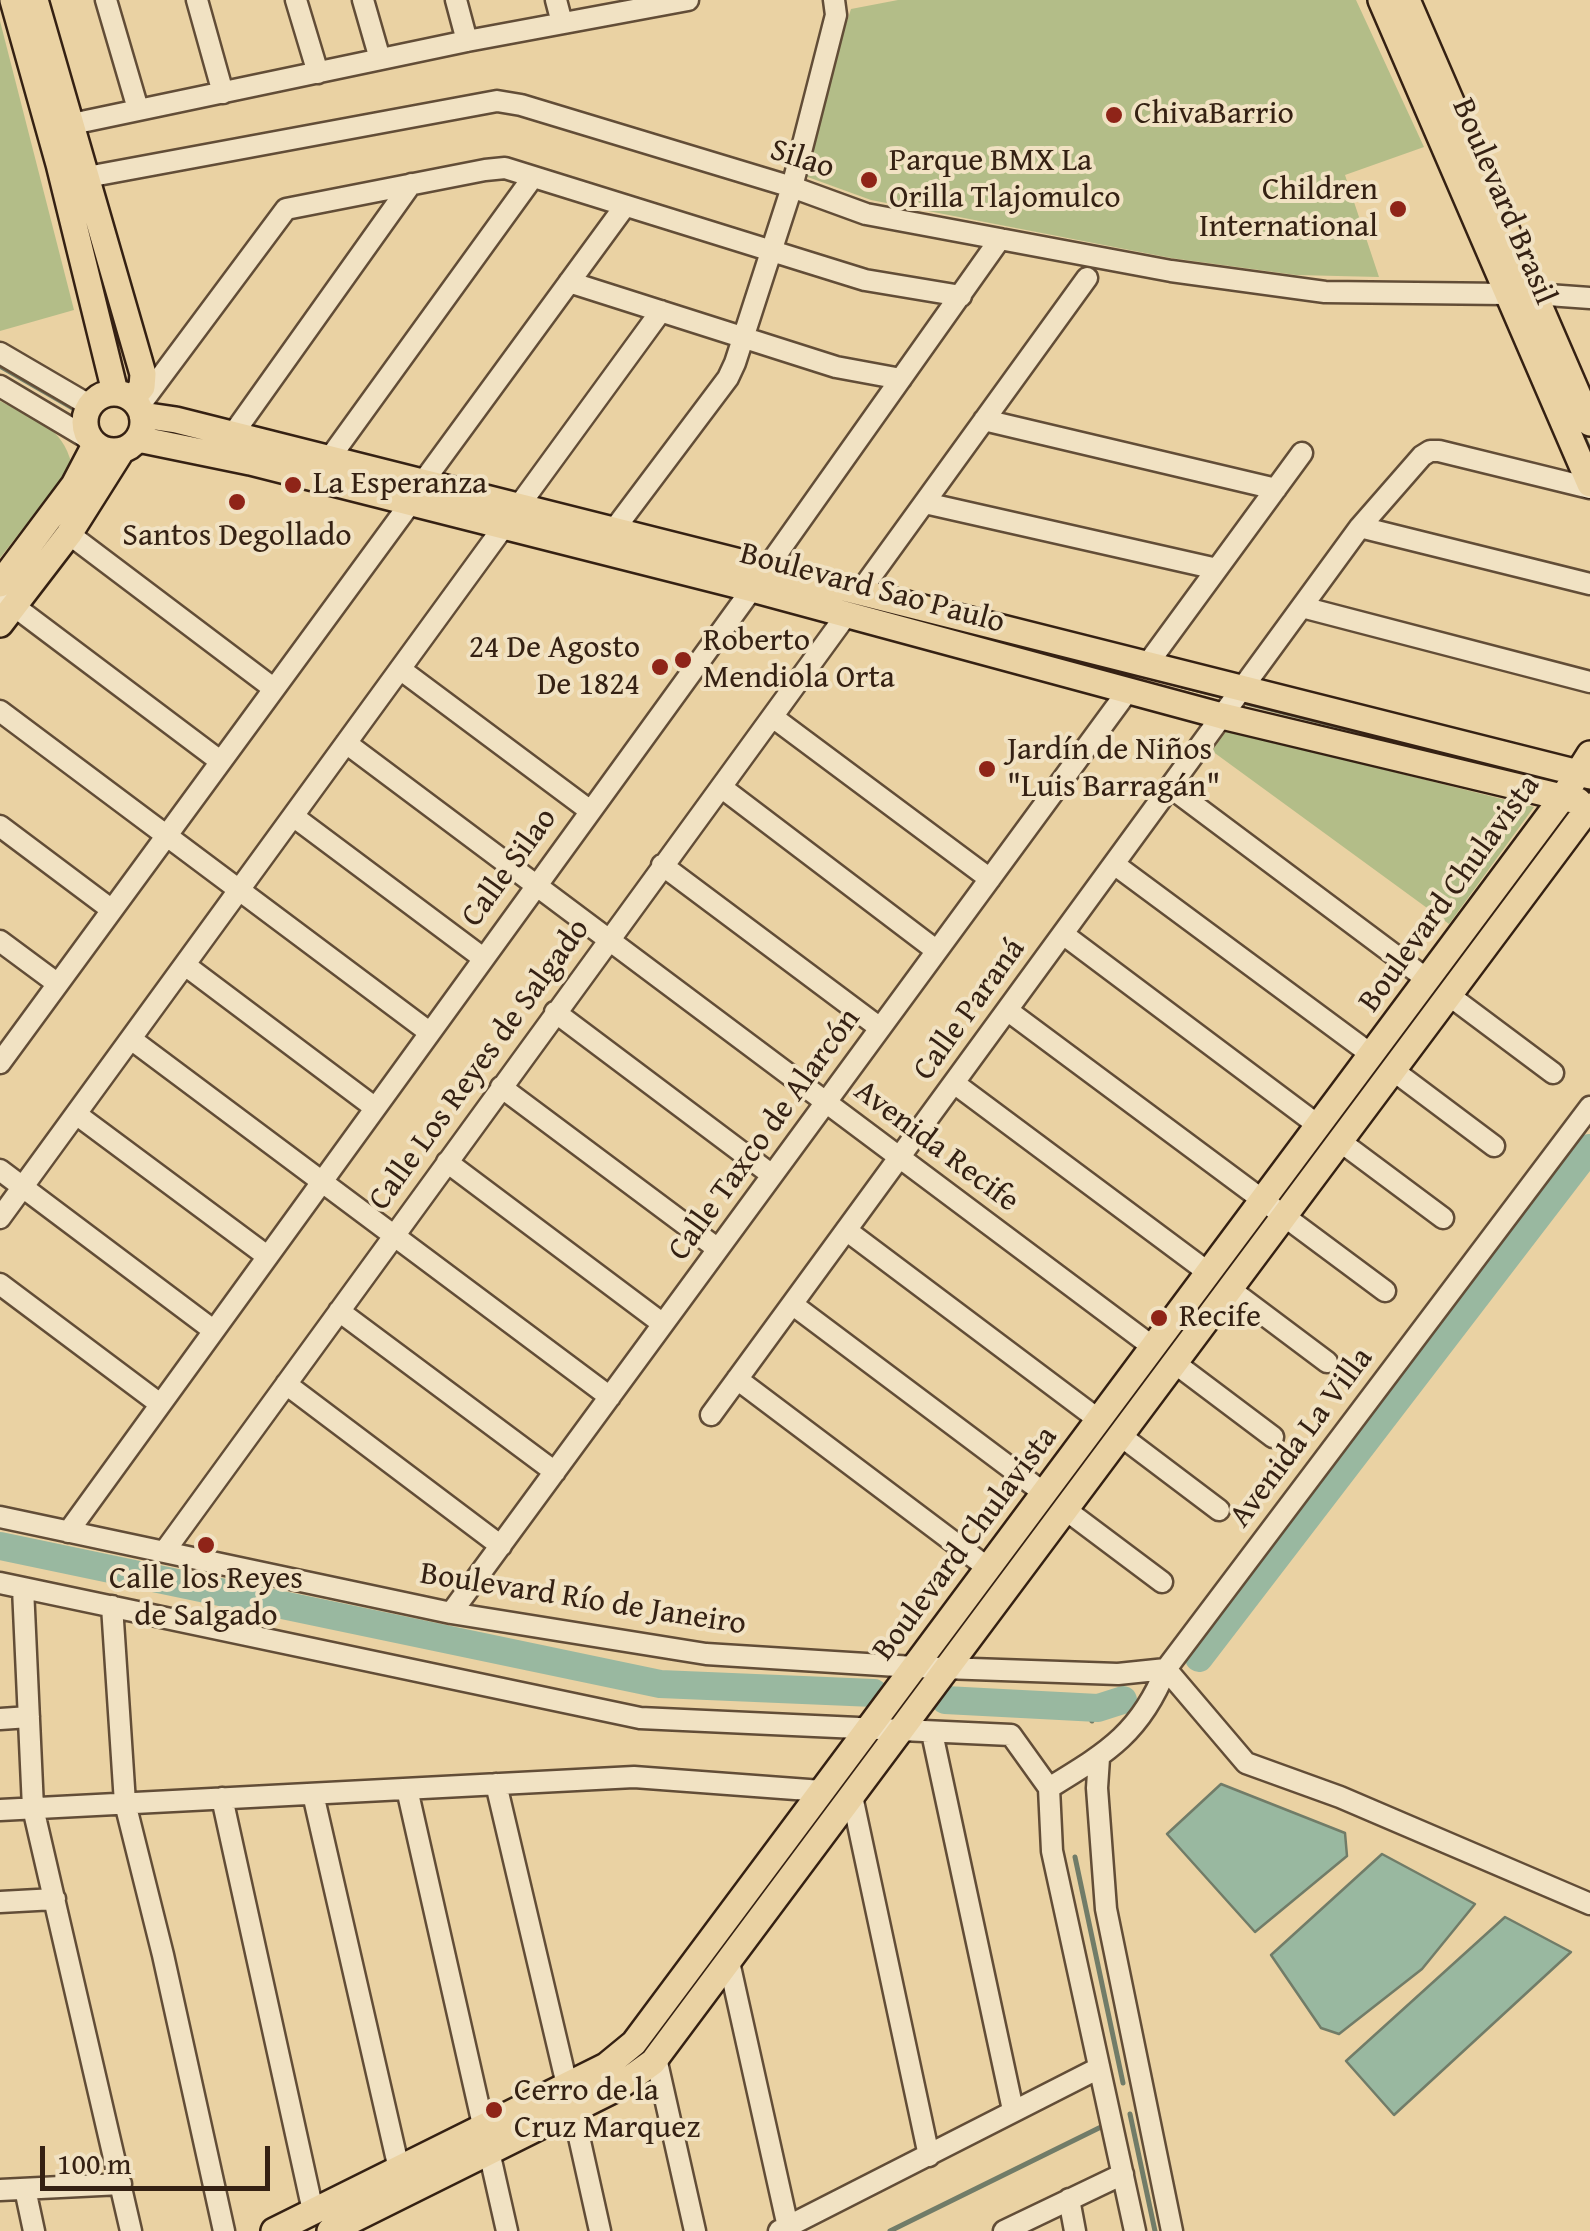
<!DOCTYPE html>
<meta charset="utf-8">
<style>
body{margin:0}
#map{position:relative;width:1590px;height:2231px;overflow:hidden;background:#ead2a3;font-family:"Gentium Book Plus",serif}
canvas{display:block}
.scale{position:absolute;left:40px;top:2146px;width:230px;height:45px;box-sizing:border-box;border:5px solid #352113;border-top:0;padding-left:12px;font-size:30px;line-height:35px;white-space:nowrap;color:#352113;-webkit-text-stroke:8px #f1e2c3;paint-order:stroke}
</style>
<div id="map">
<canvas width="1590" height="2231"></canvas>
<div class="scale">100 m</div>
</div>
<script>
const c = document.querySelector('canvas').getContext('2d');
c.lineJoin = 'round';
function fillPath(path, color) {
  c.fillStyle = color;
  c.fill(path, 'evenodd');
}
function trace(path, color, width, dash) {
  c.strokeStyle = color;
  c.lineWidth = width;
  c.lineCap = dash ? 'butt' : 'round';
  c.setLineDash(dash || []);
  c.stroke(path);
}
function write(font, color, halo, rows, align = 'center') {
  c.font = font + ' "Gentium Book Plus",serif';
  c.lineWidth = 8;
  c.setLineDash([]);
  c.textBaseline = 'middle';
  c.strokeStyle = halo;
  c.fillStyle = color;
  for (const [text, x, y, turn = 0] of rows) {
    c.save();
    c.translate(x, y);
    c.rotate((+turn || 0) * Math.PI / 180);
    c.textAlign = isNaN(turn) ? turn : align;
    if (halo) c.strokeText(text, 0, 0);
    c.fillText(text, 0, 0);
    c.restore();
  }
}
const green = new Path2D(`
 M 898,0 L 1356,0 L 1424,147 L 1345,175 L 1379,277 L 1296,275 L 1171,258 L 871,200 L 805,176 L 827,83 L 851,9 Z
 M 0,21 L 74,310 L 0,331 Z
 M 0,401 C 34,419 62,425 72,465 L 0,558 Z
 M 1227,730 L 1534,807 L 1449,924 L 1212,751 Z`);
const water = new Path2D(`
 M 1221,1784 L 1345,1833 L 1347,1856 L 1255,1932 L 1167,1834 Z
 M 1382,1854 L 1475,1904 L 1422,1969 L 1339,2034 L 1321,2028 L 1271,1955 Z
 M 1505,1917 L 1571,1952 L 1394,2115 L 1346,2061 Z`);
const stream = new Path2D(`
 M 0,366 L 78,411
 M 1580,428 L 1590,451
 M 1182,686 L 1221,696
 M 1247,703 L 1557,781
 M 1092,1721 L 1098,1708
 M 1075,1857 L 1123,2083
 M 1130,2114 L 1155,2231
 M 890,2231 L 1105,2125`);
const river = new Path2D(`
 M 0,1546 L 660,1684 L 874,1693
 M 1199,1658 L 1590,1148
 M 945,1700 L 1098,1708 L 1123,1700`);
const minor = new Path2D(`
 M 106,0 L 138,109
 M 197,0 L 223,93
 M 296,0 L 318,73
 M 363,0 L 380,59
 M 456,0 L 467,41
 M 556,0 L 562,23
 M 72,124 L 467,41 L 688,0
 M 87,177 L 497,101 L 521,105 L 792,187 L 866,214 L 1171,271 L 1325,292 L 1506,294
 M 569,282 L 836,367 L 901,379
 M 1534,294 L 1590,298
 M 0,353 L 89,405
 M 0,386 L 89,439
 M 140,405 L 286,209 L 485,170 L 505,168 L 865,280 L 961,296
 M 984,420 L 1276,489
 M 233,434 L 411,184
 M 329,459 L 533,177
 M 423,482 L 625,206
 M 925,503 L 1217,569
 M 518,507 L 661,311
 M 1360,527 L 1590,584
 M 613,531 L 728,378 L 735,363 L 792,187 L 836,15 L 834,0
 M 69,534 L 273,688
 M 859,593 L 1087,278
 M 2,597 L 220,761
 M 1302,607 L 1590,682
 M 1146,666 L 1302,453
 M 400,669 L 589,810
 M 0,711 L 429,1032
 M 774,718 L 990,879
 M 346,743 L 1153,1347
 M 721,787 L 937,951
 M 1170,787 L 1428,980
 M 293,816 L 483,958
 M 0,826 L 112,910
 M 1114,864 L 1372,1055
 M 662,865 L 880,1028
 M 1063,934 L 1319,1126
 M 0,941 L 58,984
 M 185,965 L 374,1107
 M 1450,996 L 1553,1073
 M 1007,1010 L 1385,1291
 M 555,1012 L 772,1175
 M 131,1039 L 610,1397
 M 0,1063 L 409,505
 M 1394,1071 L 1494,1146
 M 954,1083 L 1209,1273
 M 501,1087 L 718,1249
 M 76,1114 L 267,1256
 M 1341,1142 L 1443,1218
 M 447,1162 L 663,1324
 M 0,1170 L 213,1330
 M 0,1218 L 502,529
 M 846,1230 L 1099,1420
 M 0,1284 L 160,1404
 M 1231,1290 L 1327,1362
 M 792,1304 L 1044,1493
 M 339,1311 L 555,1472
 M 1176,1364 L 1273,1437
 M 737,1379 L 988,1568
 M 286,1384 L 501,1546
 M 711,1415 L 1360,527 L 1422,456 L 1430,451 L 1439,451 L 1590,488
 M 1121,1436 L 1219,1510
 M 1066,1510 L 1162,1582
 M 0,1517 L 451,1613 L 706,1654 L 914,1667 L 1118,1674 L 1166,1669
 M 68,1532 L 752,589 L 1000,239
 M 164,1552 L 847,614
 M 0,1583 L 640,1718 L 1011,1735 L 1049,1788 L 1052,1851 L 1135,2231
 M 23,1588 L 33,1808 L 131,2231
 M 112,1606 L 125,1803 L 163,1955 L 224,2231
 M 451,1613 L 1127,692
 M 1166,1669 L 1246,1763 L 1340,1797 L 1590,1904
 M 0,1719 L 29,1717
 M 932,1733 L 1013,2110
 M 1099,1758 L 1097,1788 L 1106,1909 L 1172,2231
 M 496,1784 L 567,2085
 M 1049,1788 C 1106,1753 1140,1734 1166,1669 L 1590,1107
 M 407,1789 L 507,2231
 M 313,1794 L 399,2169
 M 852,1796 L 929,2156
 M 222,1798 L 313,2211
 M 0,1810 L 634,1777 L 822,1791
 M 0,1902 L 55,1899
 M 729,1962 L 788,2227
 M 656,2058 L 695,2231
 M 573,2110 L 600,2231
 M 25,2189 L 34,2231
 M 0,2190 L 121,2184
 M 1069,2199 L 1075,2231
 M 779,2231 L 1099,2068
 M 1004,2231 L 1123,2174`);
const major = new Path2D(`
 M 13,0 L 59,164 L 115,392
 M 35,0 L 143,374 L 142,387 L 132,399
 M 1381,0 L 1590,484
 M 1407,0 L 1590,423
 M85 422a29 29 0 1 1 58 0a29 29 0 1 1-58 0Z
 M 142,415 L 176,420 L 1590,776
 M 138,439 L 250,462 L 752,589 L 1222,716 L 1578,801
 M 0,584 L 74,485 L 95,445
 M 0,624 L 69,534 L 122,450
 M 274,2231 L 606,2066 L 634,2043 L 1563,797 L 1590,754
 M 330,2231 L 617,2088 L 653,2062 L 1590,806`);
const markers = [
 [1114,115,10,"#8f2418"],
 [869,180,10,"#8f2418"],
 [1398,209,10,"#8f2418"],
 [293,485,10,"#8f2418"],
 [237,502,10,"#8f2418"],
 [683,660,10,"#8f2418"],
 [660,667,10,"#8f2418"],
 [987,769,10,"#8f2418"],
 [1159,1318,10,"#8f2418"],
 [206,1545,10,"#8f2418"],
 [494,2110,10,"#8f2418"]
];
const poiNames = [
 ["ChivaBarrio",1134,115],
 ["Parque BMX La",889,162],
 ["Orilla Tlajomulco",889,199],
 ["Children",1378,191,"right"],
 ["International",1378,228,"right"],
 ["La Esperanza",313,485],
 ["Santos Degollado",237,537,"center"],
 ["Roberto",703,642],
 ["Mendiola Orta",703,679],
 ["24 De Agosto",640,649,"right"],
 ["De 1824",640,686,"right"],
 ["Jardín de Niños",1007,751],
 ["\"Luis Barragán\"",1007,788],
 ["Recife",1179,1318],
 ["Calle los Reyes",206,1580,"center"],
 ["de Salgado",206,1617,"center"],
 ["Cerro de la",514,2092],
 ["Cruz Marquez",514,2129]
];
const streetNames = [
 ["Silao",802,160,18],
 ["Boulevard Brasil",1503,202,67],
 ["Boulevard Sao Paulo",872,589,15],
 ["Calle Silao",510,868,-54],
 ["Boulevard Chulavista",1450,894,-54],
 ["Calle Paraná",970,1010,-54],
 ["Calle Los Reyes de Salgado",480,1065,-54],
 ["Calle Taxco de Alarcón",765,1135,-54],
 ["Avenida Recife",936,1147,37],
 ["Avenida La Villa",1302,1438,-53],
 ["Boulevard Chulavista",966,1544,-53],
 ["Boulevard Río de Janeiro",583,1600,9]
];
fillPath(green, '#b3bd88');
fillPath(water, '#99b8a0');
trace(water, '#717c68', 2.5);
trace(stream, '#717c68', 5);
trace(river, '#99b8a0', 28);
trace(minor, '#624d37', 25);
trace(major, '#352113', 30);
trace(minor, '#f1e2c3', 20);
trace(major, '#ead2a3', 25);
for (const [x, y, r, color] of markers) {
  const dot = new Path2D();
  dot.arc(x, y, r, 0, 2 * Math.PI);
  c.fillStyle = color;
  c.fill(dot);
  trace(dot, '#f1e2c3', 4);
}
write('32px', '#352113', '#f1e2c3', poiNames, 'left');
write('32px', '#352113', '#f1e2c3', streetNames);
</script>
